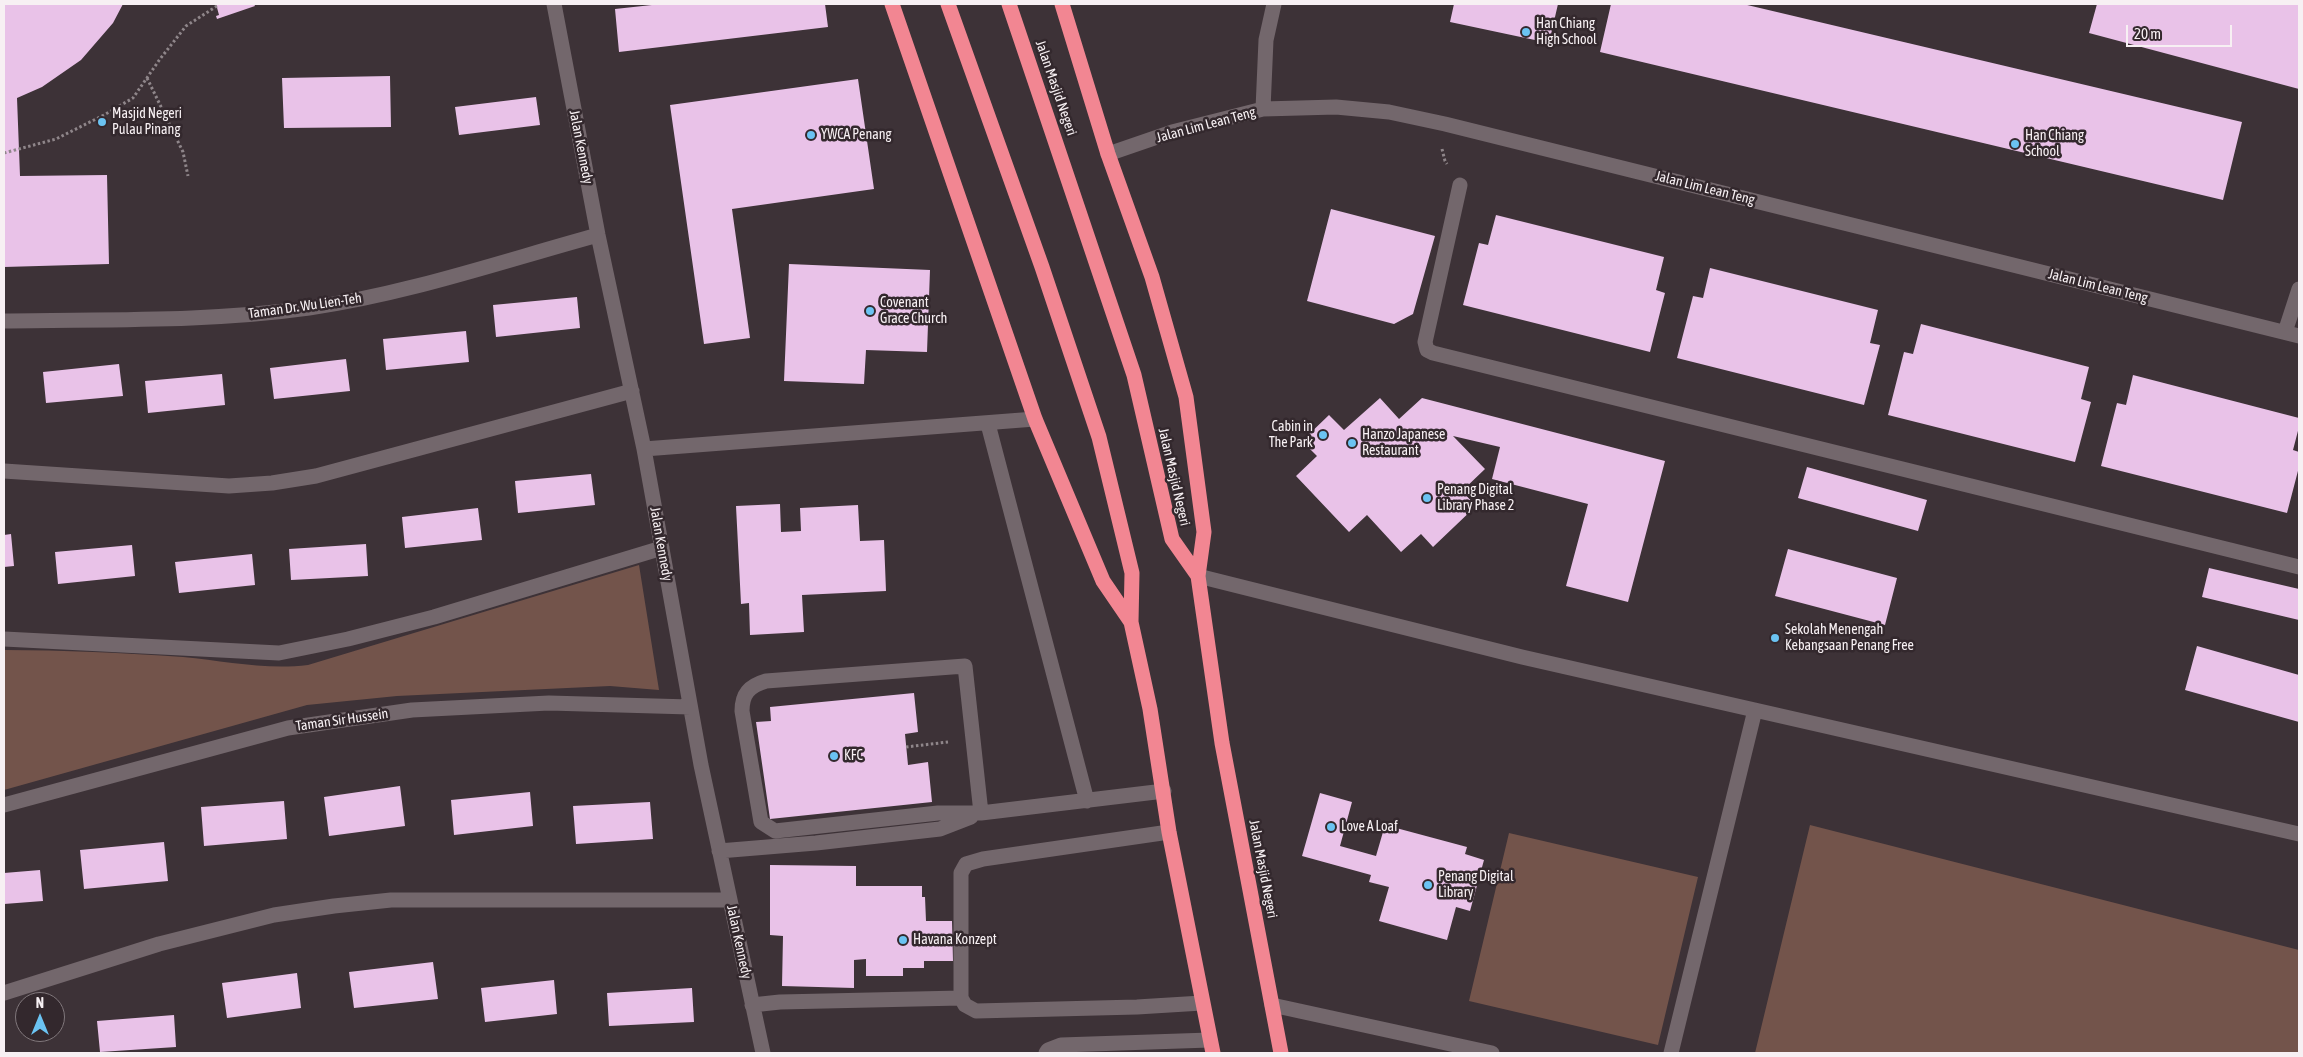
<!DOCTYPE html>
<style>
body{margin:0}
#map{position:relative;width:2303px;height:1057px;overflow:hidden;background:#3d3237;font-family:"Asap Condensed",sans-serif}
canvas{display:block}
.frame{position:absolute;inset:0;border:5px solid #f7f0f3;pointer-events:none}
.north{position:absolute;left:15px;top:992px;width:50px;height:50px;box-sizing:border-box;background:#33282d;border:1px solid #81787c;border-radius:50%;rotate:0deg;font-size:14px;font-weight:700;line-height:20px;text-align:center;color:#f7f0f3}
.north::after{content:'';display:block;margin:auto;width:18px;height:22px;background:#6bc3f2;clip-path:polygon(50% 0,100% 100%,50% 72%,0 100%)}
.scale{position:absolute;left:2126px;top:25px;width:106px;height:22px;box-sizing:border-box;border:2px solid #f7f0f3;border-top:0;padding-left:6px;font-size:15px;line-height:18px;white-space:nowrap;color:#f7f0f3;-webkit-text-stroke:4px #33282d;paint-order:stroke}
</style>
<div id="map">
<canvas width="2303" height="1057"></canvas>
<div class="frame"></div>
<div class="north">N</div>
<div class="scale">20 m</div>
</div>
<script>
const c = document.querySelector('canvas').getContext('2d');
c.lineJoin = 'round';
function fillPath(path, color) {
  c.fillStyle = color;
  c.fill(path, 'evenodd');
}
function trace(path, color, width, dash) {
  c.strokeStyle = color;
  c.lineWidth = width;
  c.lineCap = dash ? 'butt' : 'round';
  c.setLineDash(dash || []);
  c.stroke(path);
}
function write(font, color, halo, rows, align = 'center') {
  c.font = font + ' "Asap Condensed",sans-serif';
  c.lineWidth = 5;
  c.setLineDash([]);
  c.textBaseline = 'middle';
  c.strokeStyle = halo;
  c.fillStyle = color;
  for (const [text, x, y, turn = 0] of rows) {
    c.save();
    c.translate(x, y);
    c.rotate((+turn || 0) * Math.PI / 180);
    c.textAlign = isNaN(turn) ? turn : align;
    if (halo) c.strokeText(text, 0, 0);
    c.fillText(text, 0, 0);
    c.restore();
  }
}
const green = new Path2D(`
 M 639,565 L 659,690 L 610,686 L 397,696 L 307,705 L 4,790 L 4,650 C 63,650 124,653 183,657 C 225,661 265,670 308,665 Z
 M 1810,825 L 2299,950 L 2299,1053 L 1755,1053 Z
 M 1509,833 L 1698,877 L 1658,1045 L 1469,1001 Z`);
const building = new Path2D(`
 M 4,4 L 123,4 L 113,23 L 81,60 L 42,87 L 17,98 L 20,176 L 107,175 L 109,264 L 4,267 Z
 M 216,4 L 254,4 L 255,6 L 217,19 L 216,16 L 219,15 Z
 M 661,4 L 825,4 L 828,27 L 619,52 L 615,9 Z
 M 1454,4 L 1558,4 L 1549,43 L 1450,22 Z
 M 1611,4 L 1743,4 L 2242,122 L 2223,200 L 1600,52 Z
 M 2097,4 L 2299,4 L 2299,89 L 2089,33 Z
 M 390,76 L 391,127 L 284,128 L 282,78 Z
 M 858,79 L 874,189 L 732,209 L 750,338 L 704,344 L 670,105 Z
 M 536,97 L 540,125 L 459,135 L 455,107 Z
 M 1331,209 L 1435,236 L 1413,314 L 1394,324 L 1307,301 Z
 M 1496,215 L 1664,257 L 1656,290 L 1665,293 L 1650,352 L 1463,305 L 1479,243 L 1488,245 Z
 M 789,264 L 930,270 L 927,352 L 866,350 L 864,384 L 784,381 Z
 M 1710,268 L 1878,310 L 1870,343 L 1880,345 L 1864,405 L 1677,358 L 1693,296 L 1703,298 Z
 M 577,297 L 580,328 L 496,337 L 493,305 Z
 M 1921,324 L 2089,367 L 2081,399 L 2091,402 L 2075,462 L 1888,415 L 1904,352 L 1913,354 Z
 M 466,331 L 469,362 L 386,370 L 383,339 Z
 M 346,359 L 350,391 L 274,399 L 270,368 Z
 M 119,364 L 123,396 L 46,403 L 43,372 Z
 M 222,374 L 225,405 L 148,413 L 145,381 Z
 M 2133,375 L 2299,418 L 2299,427 L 2293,450 L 2299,452 L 2299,467 L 2287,513 L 2101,466 L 2117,403 L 2126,405 Z
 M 1380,398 L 1399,419 L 1422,398 L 1665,461 L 1628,602 L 1566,586 L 1588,504 L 1492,479 L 1500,447 L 1453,436 L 1485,469 L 1462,491 L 1476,506 L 1433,547 L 1421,534 L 1401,552 L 1367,515 L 1349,532 L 1296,476 L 1317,456 L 1302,441 L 1329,415 L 1344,430 Z
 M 1807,467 L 1927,500 L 1918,531 L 1798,498 Z
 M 591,474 L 595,505 L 518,513 L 515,481 Z
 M 780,504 L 781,532 L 801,531 L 800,508 L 858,505 L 860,541 L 884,540 L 886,591 L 802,595 L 804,632 L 750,635 L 749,603 L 741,604 L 736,506 Z
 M 478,508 L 482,540 L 405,548 L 402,517 Z
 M 11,534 L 14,566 L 4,567 L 4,535 Z
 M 366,544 L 368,576 L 291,580 L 289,549 Z
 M 132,545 L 135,576 L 58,584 L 55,552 Z
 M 1788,549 L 1897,578 L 1885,625 L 1775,596 Z
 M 252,554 L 255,585 L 179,593 L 175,562 Z
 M 2209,568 L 2299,589 L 2299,620 L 2202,597 Z
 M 2197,646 L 2299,675 L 2299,722 L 2185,690 Z
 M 914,693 L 918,732 L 905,734 L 908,765 L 928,762 L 932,802 L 770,819 L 756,722 L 771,721 L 770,707 Z
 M 400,786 L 405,826 L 329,836 L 324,797 Z
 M 530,792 L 533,826 L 454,835 L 451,800 Z
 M 1320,793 L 1352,802 L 1340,846 L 1376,856 L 1385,825 L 1467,847 L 1465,854 L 1484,860 L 1470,911 L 1456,907 L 1447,940 L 1379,921 L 1389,887 L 1369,882 L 1371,875 L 1302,856 Z
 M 284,801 L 287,839 L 204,846 L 201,807 Z
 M 650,802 L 653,839 L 576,844 L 573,806 Z
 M 164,842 L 168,881 L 84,889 L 80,850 Z
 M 770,865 L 856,866 L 856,886 L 922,886 L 922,897 L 925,897 L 926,921 L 952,921 L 953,961 L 924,961 L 924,968 L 903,968 L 903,976 L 866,976 L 866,959 L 854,960 L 854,988 L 782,986 L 783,936 L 770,935 Z
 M 40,870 L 43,901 L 4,904 L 4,873 Z
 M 433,962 L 438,999 L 354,1008 L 349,972 Z
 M 297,973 L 301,1008 L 227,1018 L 222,983 Z
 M 554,980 L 557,1014 L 485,1022 L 481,988 Z
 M 692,988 L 694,1022 L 609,1026 L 607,993 Z
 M 174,1015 L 176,1047 L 100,1052 L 97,1021 Z`);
const path = new Path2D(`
 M 147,78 L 183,152 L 188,176
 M 1442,149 L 1445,161 L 1447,164
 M 4,153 L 56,139 L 104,115 L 133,98 L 160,59 L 186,26 L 217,6
 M 906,747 L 948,742`);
const minor = new Path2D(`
 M 554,4 L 598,235 L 644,449 L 701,765 L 763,1053
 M 1263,109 L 1266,40 L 1274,4
 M 1108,154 L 1172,132 L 1263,109 L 1336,107 L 1389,112 L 1445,124 L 2299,336
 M 1460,185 L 1425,342 L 1427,350 L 1433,353 L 2299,567
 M 4,321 C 106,319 208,322 309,308 C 407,294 503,261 598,235
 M 2285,332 L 2299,289
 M 988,424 L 1087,801
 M 644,449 L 1035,419
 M 4,471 L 229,486 L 272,483 L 316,476 L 632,391
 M 1198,576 L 1522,657 L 2299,834
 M 4,639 L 279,653 L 348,639 L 434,617 L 662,548
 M 4,805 L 288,728 L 412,710 L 549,703 L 690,707
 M 981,813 L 965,666 L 766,681 C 749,686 742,694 742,711 L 761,822 L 775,831 L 938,813 L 981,813 L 1164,791
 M 1169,832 L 983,859 L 966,864 L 961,873 L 961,998 L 965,1005 L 976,1011 L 1137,1007 L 1202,1003
 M 719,851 L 816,843 L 940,829 L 971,817
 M 4,993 L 159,944 L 274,915 L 334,906 L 391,900 L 730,900
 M 752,1005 L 780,1002 L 961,998
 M 1272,1005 L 1492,1053
 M 1046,1053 L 1048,1050 L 1061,1045 L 1210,1040
 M 1671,1053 L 1755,710`);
const highway = new Path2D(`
 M 892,4 L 1035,419 L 1103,581 L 1131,622
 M 948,4 L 1042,267 L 1099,437 L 1132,573 L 1131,622 L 1150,709 L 1169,832 L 1213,1053
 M 1009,4 L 1134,375 L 1172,539 L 1198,576 L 1222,743 L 1281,1053
 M 1062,4 L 1108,154 L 1152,277 L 1186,397 L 1204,532 L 1198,576`);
const markers = [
 [1526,32,5,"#6bc3f2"],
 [102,122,5,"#6bc3f2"],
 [811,135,5,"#6bc3f2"],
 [2015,144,5,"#6bc3f2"],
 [870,311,5,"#6bc3f2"],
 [1323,435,5,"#6bc3f2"],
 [1352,443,5,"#6bc3f2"],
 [1427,498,5,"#6bc3f2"],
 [1775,638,5,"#6bc3f2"],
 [834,756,5,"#6bc3f2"],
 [1331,827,5,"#6bc3f2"],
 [1428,885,5,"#6bc3f2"],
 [903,940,5,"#6bc3f2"]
];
const poiNames = [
 ["Han Chiang",1536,24],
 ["High School",1536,40],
 ["Masjid Negeri",112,114],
 ["Pulau Pinang",112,130],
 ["YWCA Penang",821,135],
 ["Han Chiang",2025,136],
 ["School",2025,152],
 ["Covenant",880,303],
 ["Grace Church",880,319],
 ["Cabin in",1313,427,"right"],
 ["The Park",1313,443,"right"],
 ["Hanzo Japanese",1362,435],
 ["Restaurant",1362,451],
 ["Penang Digital",1437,490],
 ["Library Phase 2",1437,506],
 ["Sekolah Menengah",1785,630],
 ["Kebangsaan Penang Free",1785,646],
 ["KFC",844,756],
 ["Love A Loaf",1341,827],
 ["Penang Digital",1438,877],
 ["Library",1438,893],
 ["Havana Konzept",913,940]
];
const streetNames = [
 ["Jalan Masjid Negeri",1056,88,71],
 ["Jalan Lim Lean Teng",1206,125,-15],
 ["Jalan Kennedy",581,147,79],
 ["Jalan Lim Lean Teng",1705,188,14],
 ["Jalan Lim Lean Teng",2098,286,14],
 ["Taman Dr. Wu Lien-Teh",305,306,-8],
 ["Jalan Masjid Negeri",1174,477,77],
 ["Jalan Kennedy",661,544,80],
 ["Taman Sir Hussein",342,720,-8],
 ["Jalan Masjid Negeri",1263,869,79],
 ["Jalan Kennedy",739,942,78]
];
fillPath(green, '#73544b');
fillPath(building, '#e9c2e8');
trace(path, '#8f868a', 3, [2.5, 2.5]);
trace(minor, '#73676c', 15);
trace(highway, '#f28692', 15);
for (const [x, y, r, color] of markers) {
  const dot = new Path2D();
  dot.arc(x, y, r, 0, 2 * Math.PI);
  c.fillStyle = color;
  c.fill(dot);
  trace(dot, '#33282d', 2);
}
write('14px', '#f7f0f3', '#33282d', poiNames, 'left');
write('14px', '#f7f0f3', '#33282d', streetNames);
</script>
